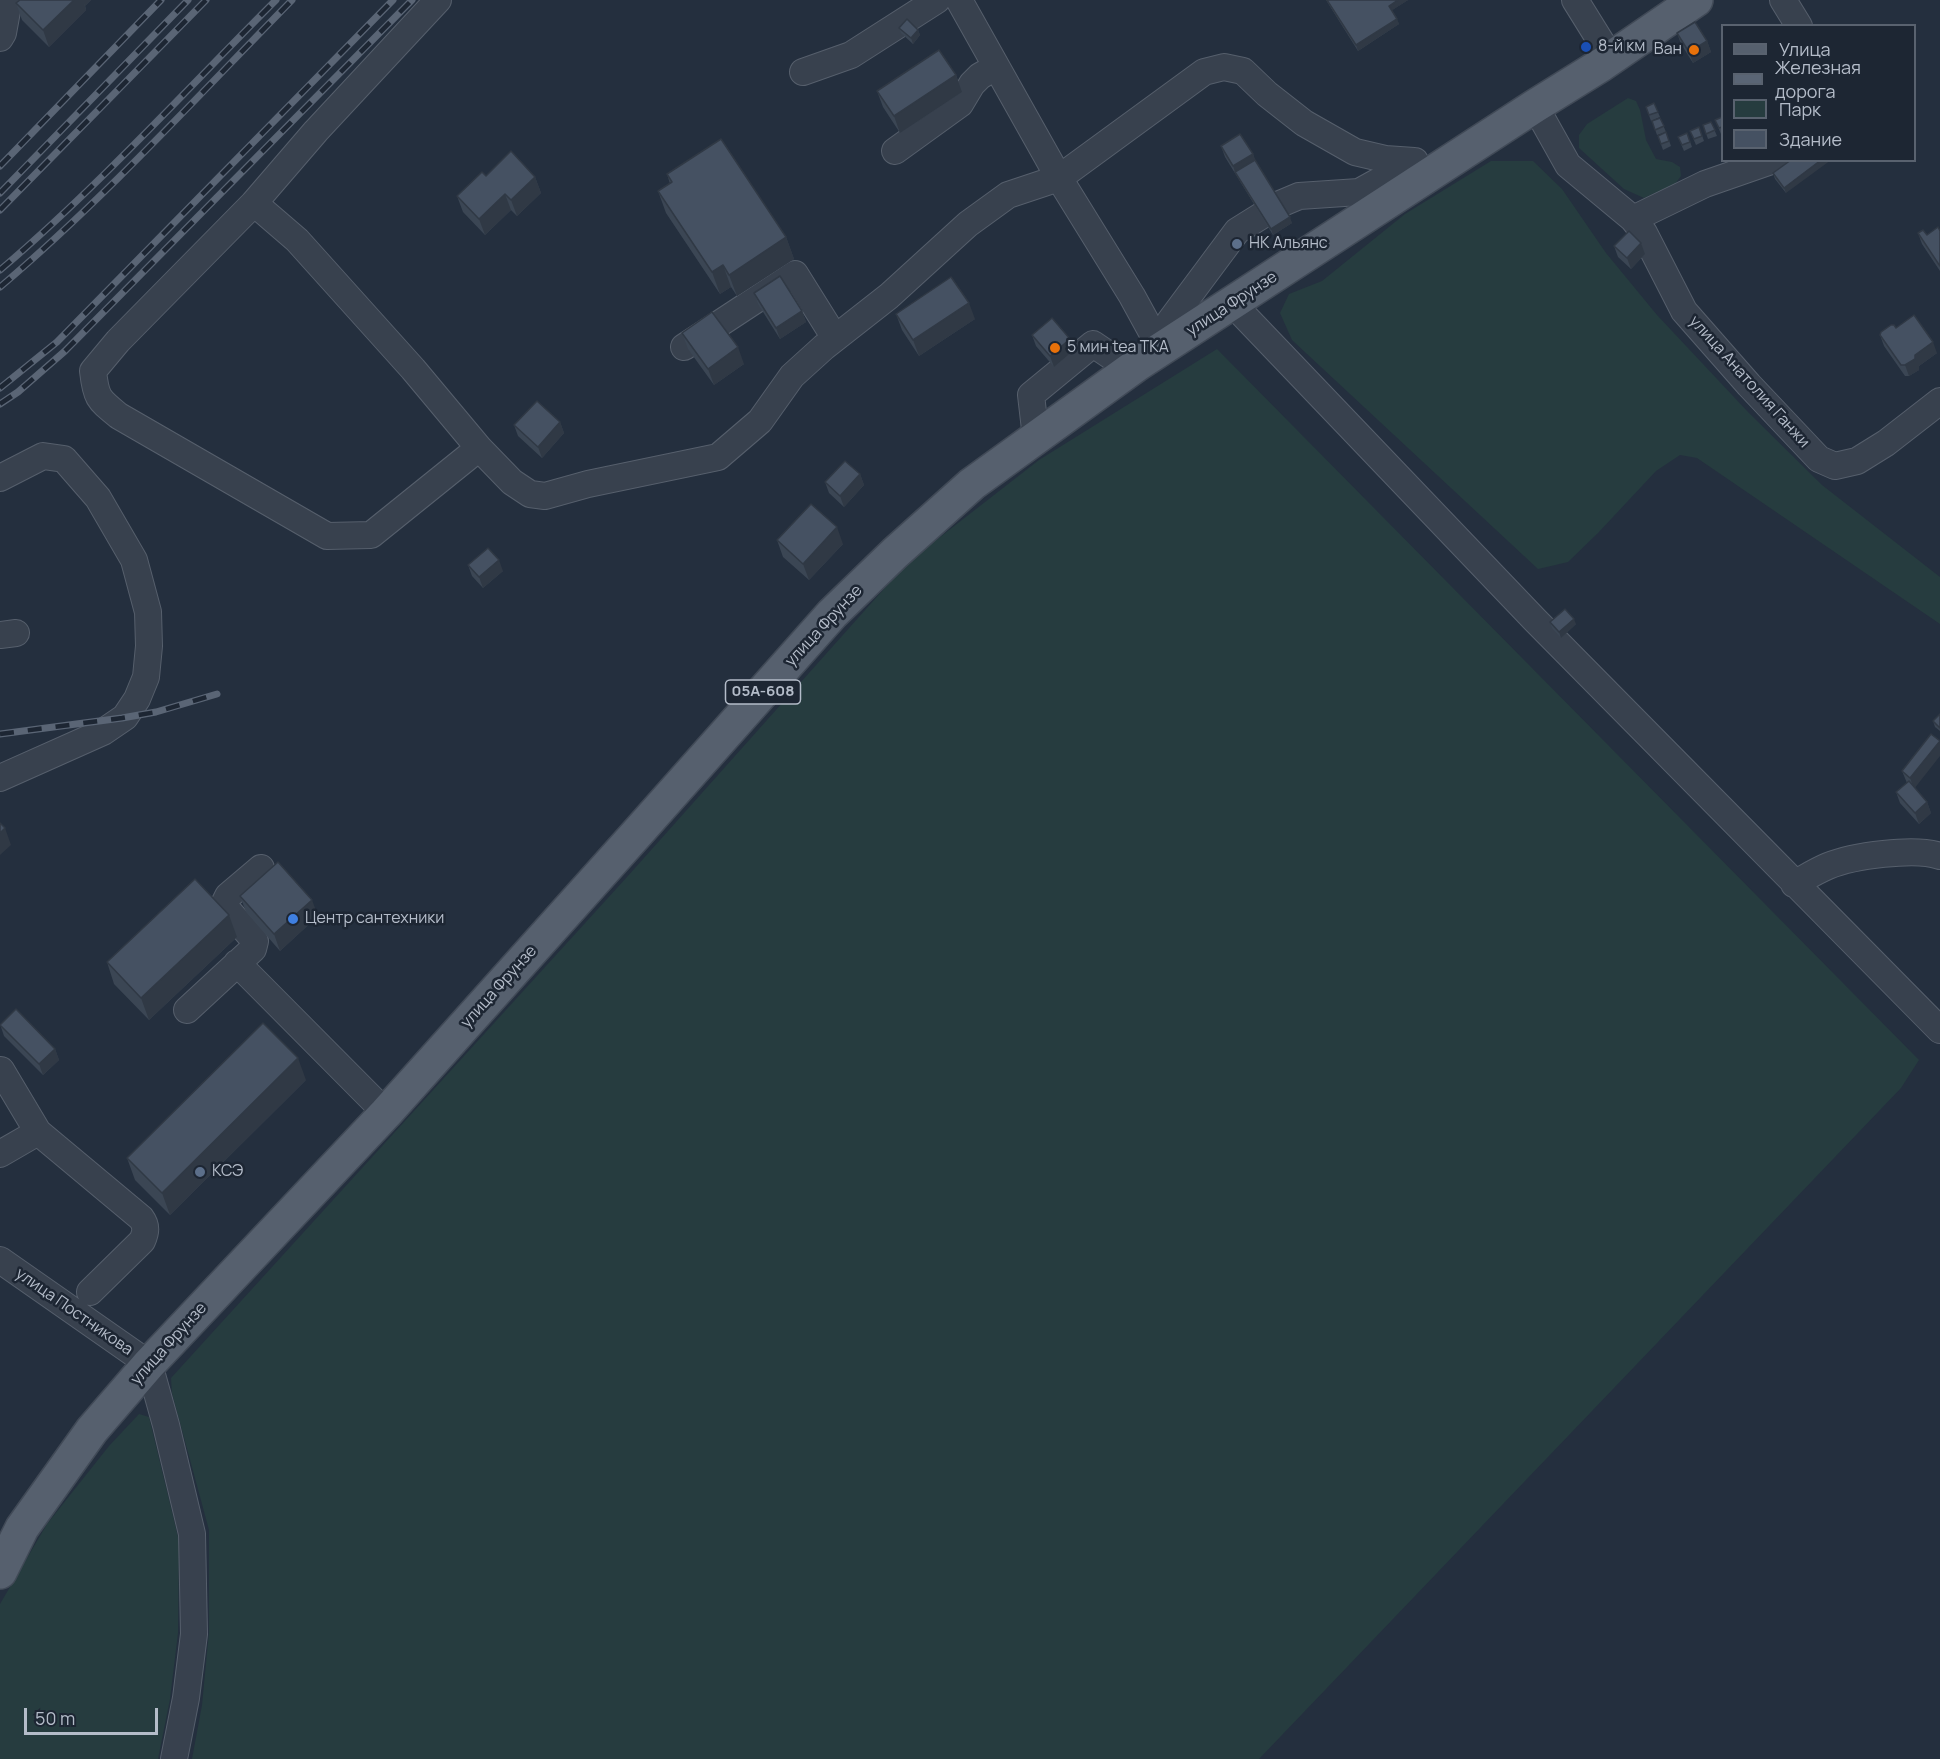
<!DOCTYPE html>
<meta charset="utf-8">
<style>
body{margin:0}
#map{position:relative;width:1940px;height:1759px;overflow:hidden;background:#242f3e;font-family:Manrope,sans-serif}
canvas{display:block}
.legend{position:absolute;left:1721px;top:24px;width:195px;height:138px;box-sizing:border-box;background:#1d2633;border:2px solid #59626f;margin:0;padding:8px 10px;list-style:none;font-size:18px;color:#b4bcc9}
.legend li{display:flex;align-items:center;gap:12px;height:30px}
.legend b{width:30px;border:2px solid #59626f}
.scale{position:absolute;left:24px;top:1708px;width:134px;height:27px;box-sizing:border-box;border:3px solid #b4bcc9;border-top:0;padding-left:8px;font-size:18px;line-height:21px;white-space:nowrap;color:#b4bcc9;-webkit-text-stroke:4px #1d2633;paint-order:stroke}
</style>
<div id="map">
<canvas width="1940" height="1759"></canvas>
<ul class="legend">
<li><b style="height:8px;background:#56606e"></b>Улица</li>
<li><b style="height:8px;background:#5a6575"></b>Железная дорога</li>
<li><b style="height:16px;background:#263c3f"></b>Парк</li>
<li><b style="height:16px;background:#455162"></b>Здание</li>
</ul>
<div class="scale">50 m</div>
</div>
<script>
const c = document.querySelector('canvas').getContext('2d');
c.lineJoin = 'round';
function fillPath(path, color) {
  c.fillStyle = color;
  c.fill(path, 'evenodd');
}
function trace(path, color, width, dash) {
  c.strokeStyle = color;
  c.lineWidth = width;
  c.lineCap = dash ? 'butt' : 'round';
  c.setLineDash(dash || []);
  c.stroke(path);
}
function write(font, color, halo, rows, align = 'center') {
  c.font = font + ' Manrope,sans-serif';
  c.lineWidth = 5;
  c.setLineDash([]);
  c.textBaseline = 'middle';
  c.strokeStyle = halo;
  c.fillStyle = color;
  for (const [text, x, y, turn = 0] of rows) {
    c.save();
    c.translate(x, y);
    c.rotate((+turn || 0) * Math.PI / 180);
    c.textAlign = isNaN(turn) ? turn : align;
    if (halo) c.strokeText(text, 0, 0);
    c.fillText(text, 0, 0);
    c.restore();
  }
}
const green = new Path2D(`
 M 1628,98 L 1636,101 L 1640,110 L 1646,140 L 1656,159 L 1672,162 L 1680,167 L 1681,176 L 1675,184 L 1644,198 L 1624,189 L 1579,148 L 1579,135 L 1587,124 Z
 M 1491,161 L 1533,161 L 1562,189 L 1606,253 L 1657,315 L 1748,412 L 1822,485 L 1940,577 L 1940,624 L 1697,458 L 1680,455 L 1656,471 L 1598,533 L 1568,562 L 1538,569 L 1292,340 L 1280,313 L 1289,294 L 1322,281 L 1405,214 Z
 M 1217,349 L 1919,1060 L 1901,1088 L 1259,1759 L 192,1759 L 202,1705 L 209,1632 L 209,1530 L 172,1393 L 171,1378 L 627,877 L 908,562 L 1039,460 Z
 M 139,1414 L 149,1417 L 179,1541 L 178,1633 L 170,1699 L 158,1759 L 0,1759 L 0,1604 L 47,1524 L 109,1446 Z`);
const minor = new Path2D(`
 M 438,0 L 316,131 L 254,203 L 297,240 L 413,369 L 479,448 L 512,482 L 530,494 L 545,496 L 588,484 L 718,457 L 760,421 L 792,376 L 824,347 L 889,296 L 968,224 L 1008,195 L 1059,178 L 1204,72 L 1224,67 L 1243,71 L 1267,94 L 1304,123 L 1355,152 L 1385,159 L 1414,161
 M 959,0 L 1059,178 L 1132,296 L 1161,349
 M 1575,0 L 1611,58
 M 1783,0 L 1799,26
 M 0,38 L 3,33 L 9,0
 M 803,72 L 851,55 L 937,0
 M 1535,106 L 1568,165 L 1633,219 L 1644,233 L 1684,311 L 1749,385 L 1819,459 L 1835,466 L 1857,461 L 1886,443 L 1940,401
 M 895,151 L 960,104 L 972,84 L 980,76 L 996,67
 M 254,203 L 118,341 L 93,371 C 96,398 98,399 119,416 L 327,536 L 371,535 L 479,448
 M 1280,204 L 1299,196 L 1359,192 L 1415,161
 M 1633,219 L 1705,184 L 1774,160
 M 1232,303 L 1535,620 L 1940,1030
 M 684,347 L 795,274 L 835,338
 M 1161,349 L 1170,321 L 1237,231 L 1261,216
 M 1036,438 L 1031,395 L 1093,344 L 1130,369
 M 0,478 L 43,456 L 64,459 L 98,498 L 134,560 L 148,612 L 149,646 L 146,677 L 137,699 L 125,717 L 103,732 L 0,778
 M 0,635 L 16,633
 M 1794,884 C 1805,878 1816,871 1828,866 C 1852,856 1915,847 1940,856
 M 237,963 L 386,1113
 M 187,1010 L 253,949 L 255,941 L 226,908 L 225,902 L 228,896 L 261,868
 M 1,1070 L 38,1132 L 141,1218 C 147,1226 146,1232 142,1241 L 90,1292
 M 0,1154 L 38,1132
 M 0,1260 L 149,1364 L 166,1425 L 192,1534 L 194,1634 L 186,1698 L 174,1759`);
const major = new Path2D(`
 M 0,1572 L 22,1528 L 92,1430 L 149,1364 L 386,1113 L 640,830 L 832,614 L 895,553 L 972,484 L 1138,364 L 1535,106 L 1601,65 L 1696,0`);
const rail = new Path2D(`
 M 0,166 L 161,0
 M 0,193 L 188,0
 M 0,210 L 206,0
 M 0,270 C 98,187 185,91 276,0
 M 0,287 C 104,199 197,97 292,0
 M 0,388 L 57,342 L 393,0
 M 0,404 L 18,392 L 65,351 L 412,0
 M 0,734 L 122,718 L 156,712 L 217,694`);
const wall = new Path2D(`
 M 20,0 L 91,0 L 85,6 L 85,5 L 86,10 L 49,47 L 22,20 L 16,3 Z
 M 1326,0 L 1408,0 L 1392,10 L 1399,24 L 1358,51 Z
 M 899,28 L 918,30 L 920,35 L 913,44 L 901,33 Z
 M 1677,33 L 1707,41 L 1711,52 L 1693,63 L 1681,44 Z
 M 956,75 L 962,92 L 900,133 L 883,107 L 877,91 Z
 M 1654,103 L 1660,117 L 1651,121 L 1646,107 Z
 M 1722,117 L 1722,133 L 1721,134 L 1715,120 Z
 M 1660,118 L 1666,132 L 1657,135 L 1652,121 Z
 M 1711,122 L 1717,136 L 1708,139 L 1703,125 Z
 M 1699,127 L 1704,141 L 1696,145 L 1690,131 Z
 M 1666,132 L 1671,146 L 1663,150 L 1658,136 Z
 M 1687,133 L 1692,147 L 1684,151 L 1678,137 Z
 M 1221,146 L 1253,154 L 1255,160 L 1292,223 L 1273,235 L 1225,157 Z
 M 1791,160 L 1786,193 L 1775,179 L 1773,173 Z
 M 667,174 L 786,237 L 794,259 L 737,296 L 731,287 L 720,294 L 666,213 L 658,191 L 670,184 Z
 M 486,176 L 535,177 L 541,193 L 517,216 L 511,210 L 485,235 L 463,212 L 457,196 Z
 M 1940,231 L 1940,271 L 1922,244 L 1918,233 L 1927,235 Z
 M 1641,243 L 1645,254 L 1631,269 L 1618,257 L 1614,246 Z
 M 754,293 L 802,311 L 806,322 L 780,339 L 758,304 Z
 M 896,314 L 975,319 L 919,356 L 902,330 Z
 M 682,333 L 744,364 L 714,385 L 688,349 Z
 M 1032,335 L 1070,339 L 1074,350 L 1054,367 L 1036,346 Z
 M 1880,335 L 1937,353 L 1919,366 L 1919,370 L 1909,376 L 1905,376 L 1884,346 Z
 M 560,422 L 564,433 L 542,458 L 518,436 L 514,425 Z
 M 860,474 L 864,485 L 844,507 L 829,493 L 825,482 Z
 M 777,540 L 843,544 L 809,580 L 783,557 Z
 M 468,565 L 503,571 L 483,588 L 472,576 Z
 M 1550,622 L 1576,624 L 1561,638 L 1552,628 Z
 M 1940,714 L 1940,731 L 1935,727 L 1933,721 Z
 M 1931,734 L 1915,788 L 1927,802 L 1931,813 L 1919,824 L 1900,803 L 1896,792 L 1907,783 L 1902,771 Z
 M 240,896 L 318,916 L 280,951 L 246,912 Z
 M 229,915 L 237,937 L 149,1020 L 114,984 L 107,962 Z
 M 0,1024 L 55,1049 L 59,1060 L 43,1075 L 4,1036 Z
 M 306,1080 L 170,1215 L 135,1180 L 127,1158 Z`);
const shadedWall = new Path2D(`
 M 74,0 L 83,0 L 86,10 L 49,47 L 43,30 Z
 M 83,0 L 91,0 L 85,6 Z
 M 1398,0 L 1408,0 L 1391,11 L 1389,6 Z
 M 1397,19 L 1399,24 L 1358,51 L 1356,45 Z
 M 918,30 L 920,35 L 913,44 L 911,38 Z
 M 1707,41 L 1711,52 L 1693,63 L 1689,52 Z
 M 956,75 L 962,92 L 900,133 L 894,116 Z
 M 1253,154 L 1257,165 L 1235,172 L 1233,166 Z
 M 1821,160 L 1831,160 L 1786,193 L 1784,188 Z
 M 535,177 L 541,193 L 517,216 L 511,200 Z
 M 505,194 L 511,210 L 485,235 L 479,219 Z
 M 1290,217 L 1292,223 L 1273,235 L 1271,229 Z
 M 786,237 L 794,259 L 737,296 L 729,275 Z
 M 1641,243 L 1645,254 L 1631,269 L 1627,258 Z
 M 723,265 L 731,287 L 720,294 L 712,272 Z
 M 969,303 L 975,319 L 919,356 L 913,340 Z
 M 802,311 L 806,322 L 780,339 L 776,328 Z
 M 1070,339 L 1074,350 L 1054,367 L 1050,356 Z
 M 1933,342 L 1937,353 L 1919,366 L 1919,370 L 1909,376 L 1905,365 L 1915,355 Z
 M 738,347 L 744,364 L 714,385 L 708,369 Z
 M 560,422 L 564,433 L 542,458 L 538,447 Z
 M 860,474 L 864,485 L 844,507 L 840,496 Z
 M 837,527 L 843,544 L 809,580 L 803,564 Z
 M 499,560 L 503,571 L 483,588 L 479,577 Z
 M 1574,619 L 1576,624 L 1561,638 L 1559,632 Z
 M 1940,741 L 1940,756 L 1914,789 L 1910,778 Z
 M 1927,802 L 1931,813 L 1919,824 L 1915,813 Z
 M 5,828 L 11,845 L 0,855 L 0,833 Z
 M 312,900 L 318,916 L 280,951 L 274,934 Z
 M 229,915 L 237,937 L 149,1020 L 141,998 Z
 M 55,1049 L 59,1060 L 43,1075 L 39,1064 Z
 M 298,1058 L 306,1080 L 170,1215 L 162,1193 Z`);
const building = new Path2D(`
 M 20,0 L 74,0 L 43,30 L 16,3 Z
 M 1327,0 L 1398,0 L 1389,6 L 1397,19 L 1356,45 Z
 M 907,19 L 918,30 L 911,38 L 899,28 Z
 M 1695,22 L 1707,41 L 1689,52 L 1677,33 Z
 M 939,50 L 956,75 L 894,116 L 877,91 Z
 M 1654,103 L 1658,112 L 1649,115 L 1646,107 Z
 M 1722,117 L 1722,127 L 1719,128 L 1715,120 Z
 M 1660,118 L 1664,126 L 1655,130 L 1652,121 Z
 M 1711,122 L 1715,130 L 1706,134 L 1703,125 Z
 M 1699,127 L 1702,136 L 1694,139 L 1690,131 Z
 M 1666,132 L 1669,141 L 1661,144 L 1658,136 Z
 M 1687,133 L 1690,142 L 1682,145 L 1678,137 Z
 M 1240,134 L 1253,154 L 1233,166 L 1221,146 Z
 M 721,139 L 786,237 L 729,275 L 723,265 L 712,272 L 658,191 L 672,182 L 667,174 Z
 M 511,151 L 535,177 L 511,200 L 505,194 L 479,219 L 457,196 L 482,172 L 486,176 Z
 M 1255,160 L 1290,217 L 1271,229 L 1235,172 Z
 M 1791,160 L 1821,160 L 1784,188 L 1773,173 Z
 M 1938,227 L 1940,231 L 1940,266 L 1918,233 L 1923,230 L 1927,235 Z
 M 1629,231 L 1641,243 L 1627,258 L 1614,246 Z
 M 780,276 L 802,311 L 776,328 L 754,293 Z
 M 951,277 L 969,303 L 913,340 L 896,314 Z
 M 712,312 L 738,347 L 708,369 L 682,333 Z
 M 1914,315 L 1933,342 L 1915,355 L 1915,359 L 1905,365 L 1901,365 L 1880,335 L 1881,332 L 1891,325 L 1894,325 L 1896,328 Z
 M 1052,318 L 1070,339 L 1050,356 L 1032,335 Z
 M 537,401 L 560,422 L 538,447 L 514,425 Z
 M 845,461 L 860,474 L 840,496 L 825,482 Z
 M 811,504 L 837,527 L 803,564 L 777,540 Z
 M 488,548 L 499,560 L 479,577 L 468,565 Z
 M 1565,609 L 1574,619 L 1559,632 L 1550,622 Z
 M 1940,714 L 1940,728 L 1933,721 Z
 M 1931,734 L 1940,741 L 1910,778 L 1902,771 Z
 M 1909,781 L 1927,802 L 1915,813 L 1896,792 Z
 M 0,823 L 5,828 L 0,833 Z
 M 278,862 L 312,900 L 274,934 L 240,896 Z
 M 195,879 L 229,915 L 141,998 L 107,962 Z
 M 16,1009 L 55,1049 L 39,1064 L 0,1025 Z
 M 263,1023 L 298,1058 L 162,1193 L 127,1158 Z`);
const markers = [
 [1586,47,6,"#1a4fb4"],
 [1694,50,6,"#e8710a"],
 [1237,244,6,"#5c6f8a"],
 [1055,348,6,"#e8710a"],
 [293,919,6,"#3f7fe0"],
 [200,1172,6,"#5c6f8a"]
];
const shields = [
 [763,692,75]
];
const shieldNames = [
 ["05А-608",763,692]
];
const poiNames = [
 ["8-й км",1598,47],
 ["Ван",1682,50,"right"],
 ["НК Альянс",1249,244],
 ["5 мин tea TKA",1067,348],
 ["Центр сантехники",305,919],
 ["КСЭ",212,1172]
];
const streetNames = [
 ["улица Фрунзе",1232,304,-33],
 ["улица Анатолия Ганжи",1749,382,48],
 ["улица Фрунзе",824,626,-47],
 ["улица Фрунзе",499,987,-48],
 ["улица Постникова",74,1312,35],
 ["улица Фрунзе",169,1344,-48]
];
fillPath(green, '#263c3f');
trace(minor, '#565f6c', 28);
trace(major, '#414a57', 36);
trace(minor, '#38414e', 26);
trace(major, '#56606e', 33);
trace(rail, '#5a6575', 7);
trace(rail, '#1d2633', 4.5, [14]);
fillPath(wall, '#3b4654');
fillPath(shadedWall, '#303945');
fillPath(building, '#455162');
trace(building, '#303945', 1.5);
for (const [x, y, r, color] of markers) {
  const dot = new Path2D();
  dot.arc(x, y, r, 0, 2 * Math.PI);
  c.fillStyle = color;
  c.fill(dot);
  trace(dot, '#1d2633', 2);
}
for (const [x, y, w] of shields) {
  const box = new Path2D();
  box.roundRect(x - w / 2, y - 12, w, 24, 4.5);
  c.fillStyle = '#1d2633';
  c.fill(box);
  trace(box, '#b4bcc9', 1.5);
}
write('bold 15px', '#b4bcc9', null, shieldNames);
write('16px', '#b4bcc9', '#1d2633', poiNames, 'left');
write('16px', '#b4bcc9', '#1d2633', streetNames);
</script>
